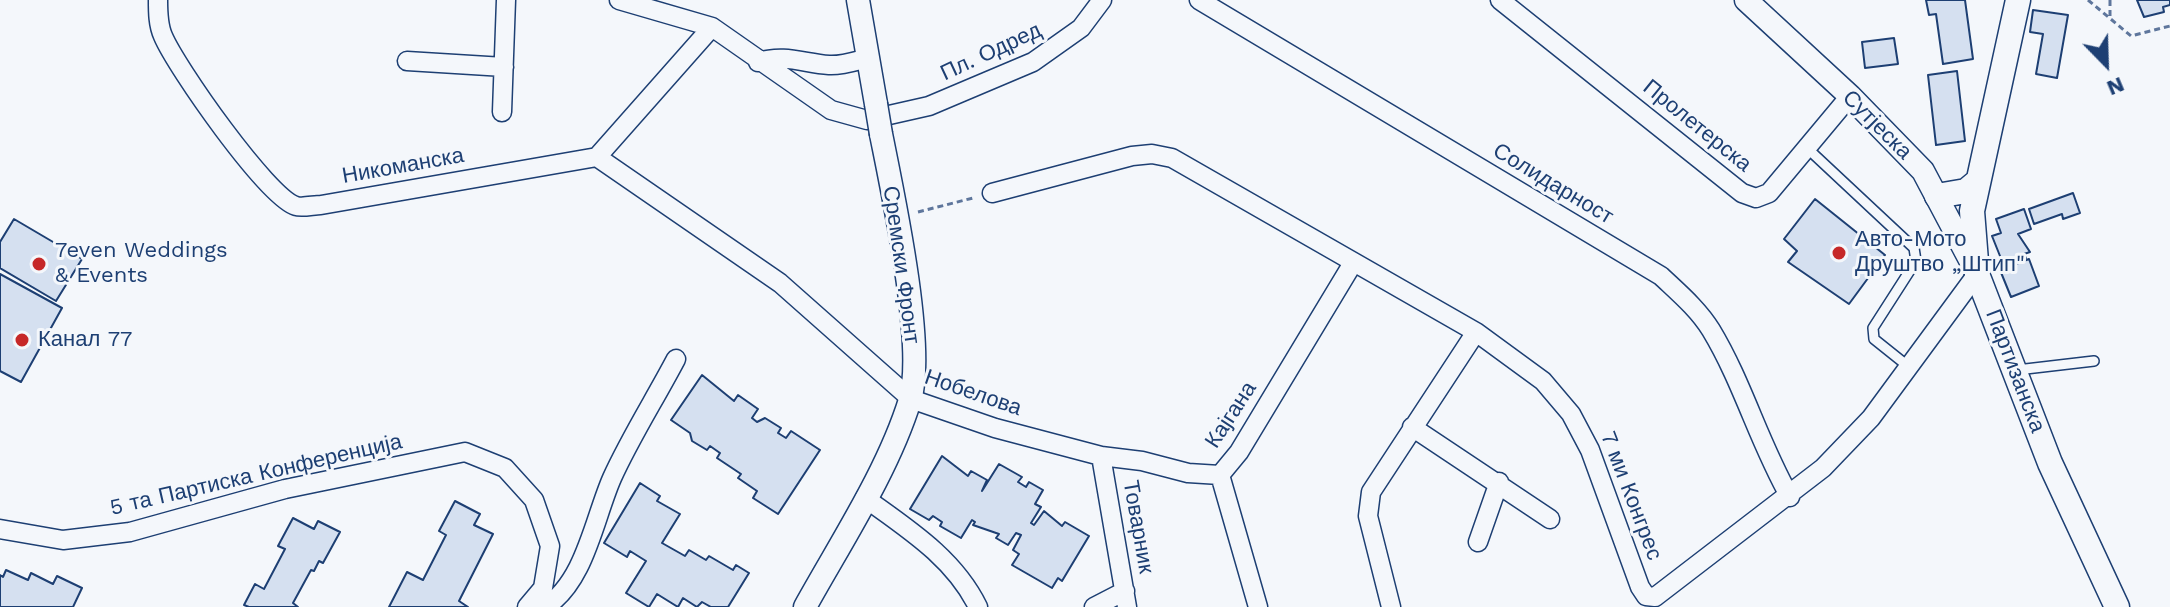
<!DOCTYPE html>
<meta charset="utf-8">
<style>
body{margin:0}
#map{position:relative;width:2170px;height:607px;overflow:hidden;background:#f4f7fb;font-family:"Work Sans",sans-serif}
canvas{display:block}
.north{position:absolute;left:2066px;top:24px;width:80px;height:80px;-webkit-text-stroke:6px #f4f7fb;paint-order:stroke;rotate:157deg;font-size:22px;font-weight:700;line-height:32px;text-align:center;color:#1d3f73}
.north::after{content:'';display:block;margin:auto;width:28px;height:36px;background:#1d3f73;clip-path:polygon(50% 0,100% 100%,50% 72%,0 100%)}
</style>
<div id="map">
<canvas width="2170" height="607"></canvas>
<div class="north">N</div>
</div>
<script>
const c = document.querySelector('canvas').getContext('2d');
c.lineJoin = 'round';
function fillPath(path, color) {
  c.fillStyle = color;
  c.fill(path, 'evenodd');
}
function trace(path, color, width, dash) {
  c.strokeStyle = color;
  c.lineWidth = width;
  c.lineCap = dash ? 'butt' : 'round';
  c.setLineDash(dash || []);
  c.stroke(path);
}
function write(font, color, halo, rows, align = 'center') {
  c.font = font + ' "Work Sans",sans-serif';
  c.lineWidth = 6;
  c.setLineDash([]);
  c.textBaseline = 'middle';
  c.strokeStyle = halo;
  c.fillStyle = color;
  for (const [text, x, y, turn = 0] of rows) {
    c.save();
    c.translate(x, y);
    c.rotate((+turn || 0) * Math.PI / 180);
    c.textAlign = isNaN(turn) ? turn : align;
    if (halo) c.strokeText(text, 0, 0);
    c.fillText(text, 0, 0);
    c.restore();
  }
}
const building = new Path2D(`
 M 1926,0 L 1965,0 L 1973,59 L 1943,64 L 1936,14 L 1929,15 Z
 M 2137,0 L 2170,0 L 2170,5 L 2163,7 L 2164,12 L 2144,17 Z
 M 2033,10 L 2068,15 L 2057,78 L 2036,74 L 2043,34 L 2030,32 Z
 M 1894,38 L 1898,64 L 1865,68 L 1862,42 Z
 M 1957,71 L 1965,141 L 1936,145 L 1928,75 Z
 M 2073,193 L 2080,213 L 2063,219 L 2062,214 L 2034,224 L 2029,209 Z
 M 1815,199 L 1885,255 L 1849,304 L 1788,262 L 1797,251 L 1784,239 Z
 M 2024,209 L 2031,229 L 2018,234 L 2030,252 L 2024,254 L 2026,258 L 2004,266 L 1992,236 L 2001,233 L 1996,219 Z
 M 14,219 L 82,259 L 56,301 L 0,268 L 0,242 Z
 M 2029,259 L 2039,286 L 2011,297 L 2000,270 Z
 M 0,274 L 62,308 L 21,382 L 0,371 Z
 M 702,375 L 734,401 L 738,395 L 758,409 L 752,418 L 757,422 L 765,418 L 781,428 L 778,433 L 786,438 L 791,431 L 820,450 L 778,514 L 753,498 L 757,491 L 738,478 L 741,474 L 717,458 L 720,453 L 710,446 L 707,450 L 692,441 L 690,433 L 671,420 Z
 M 942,456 L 968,476 L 971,471 L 987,480 L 982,491 L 999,464 L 1022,477 L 1018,482 L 1026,487 L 1029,482 L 1043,490 L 1035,504 L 1041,507 L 1031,523 L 1034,525 L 1044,511 L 1062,526 L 1065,522 L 1089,536 L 1062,581 L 1058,578 L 1052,588 L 1012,565 L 1019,554 L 1013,550 L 1021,535 L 1016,533 L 1008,545 L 996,538 L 999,534 L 973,525 L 975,522 L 972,520 L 961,538 L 940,526 L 942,522 L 933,516 L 929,520 L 910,509 Z
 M 640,483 L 660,496 L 657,501 L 680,514 L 662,543 L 685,556 L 689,550 L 706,560 L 709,556 L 733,570 L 736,565 L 749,573 L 728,607 L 711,607 L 702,602 L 697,607 L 683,598 L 678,607 L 657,594 L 649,607 L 626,593 L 646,561 L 630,551 L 627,557 L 604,543 Z
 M 455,501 L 480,514 L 474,525 L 493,534 L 459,601 L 468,607 L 389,607 L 407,572 L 423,580 L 446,535 L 439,531 Z
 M 293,518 L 314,529 L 318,521 L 340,532 L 323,563 L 319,561 L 314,571 L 311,570 L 293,603 L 298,607 L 249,607 L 244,605 L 255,584 L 264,589 L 285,549 L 278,546 Z
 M 6,570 L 28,580 L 31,573 L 53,584 L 57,576 L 82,588 L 73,607 L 0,607 L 0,575 L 3,577 Z`);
const path = new Path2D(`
 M 2088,0 L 2131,36 L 2170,26
 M 2110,16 L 2110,0
 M 918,212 L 973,198`);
const service = new Path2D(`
 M 1807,148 L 1914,248 L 1916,261 L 1873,328 L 1874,339 L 1909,367
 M 2017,370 L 2094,361`);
const minor = new Path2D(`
 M 158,0 C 158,12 158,25 163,36 C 176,67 267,197 296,206 C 302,208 314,205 321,205 L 597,157 L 712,27
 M 619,0 L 712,27 L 831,110 L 867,120 L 929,106 L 1033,62 L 1081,28 L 1102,0
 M 1199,0 L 1661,276 C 1679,293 1698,309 1711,330 C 1743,383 1759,443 1790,497
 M 1500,0 L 1742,193 L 1756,198 L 1769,193 L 1850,96
 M 407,61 L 504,67
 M 758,62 C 785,54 803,63 829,65 C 841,66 856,61 868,58
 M 502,112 L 506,0
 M 597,157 L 780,283 L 911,399 L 995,428 L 1101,456 L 1142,461 L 1188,473 L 1220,475
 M 992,193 L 1132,156 L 1152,154 L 1172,158 L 1476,332 L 1543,381 L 1571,414 L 1590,450 L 1640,587 L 1646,596 L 1655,597 L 1823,468 L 1871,418 L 1977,274
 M 1412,427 L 1550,519
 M 1101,456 L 1127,607
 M 865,498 C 908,529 954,558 978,607
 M 0,529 L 63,540 L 130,532 L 285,489 L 465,452 L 505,468 L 534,500 L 550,546 L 543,588 L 527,607
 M 1478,542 L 1499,482
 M 545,607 C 585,582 594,519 612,478 C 630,438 655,399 676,359
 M 1094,607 L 1125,591
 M 1258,607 L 1220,475 L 1239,452 L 1353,263
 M 1391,607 L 1368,516 L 1371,492 L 1476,332`);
const tertiary = new Path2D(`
 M 858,0 L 876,104
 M 1746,0 L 1850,96 L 1923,171 L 1977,273
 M 805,607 C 841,542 888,471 910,400 C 926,347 893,194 881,134`);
const secondary = new Path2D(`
 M 2018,0 L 1972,211 L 1977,274 L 2050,463 L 2117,607
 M 1937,196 L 1966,191 L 1978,181`);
const tertiaryBridge = new Path2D(`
 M 876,104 L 881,134`);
const markers = [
 [1839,253,8,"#c62828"],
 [39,264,8,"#c62828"],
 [22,340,8,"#c62828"]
];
const streetNames = [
 ["Пл. Одред",991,52,-25],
 ["Сутјеска",1877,125,45],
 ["Пролетерска",1697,126,39],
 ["Никоманска",403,166,-10],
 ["Солидарност",1553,184,31],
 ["Сремски Фронт",901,265,82],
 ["Партизанска",2015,371,69],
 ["Нобелова",973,393,19],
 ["Кајгана",1231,415,-57],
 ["5 та Партиска Конференција",256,475,-13],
 ["7 ми Конгрес",1631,496,69],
 ["Товарник",1138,527,80]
];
const poiNames = [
 ["Авто-Мото",1855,240],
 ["Друштво „Штип\"",1855,265],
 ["7even Weddings",55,251],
 ["& Events",55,276],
 ["Канал 77",38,340]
];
fillPath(building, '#d5e0f0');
trace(building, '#1d3f73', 2);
trace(service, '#1d3f73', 12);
trace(minor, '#1d3f73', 21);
trace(tertiary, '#1d3f73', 25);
trace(secondary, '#1d3f73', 27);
trace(path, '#5e769c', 3, [6, 4]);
trace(service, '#f4f7fb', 9);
trace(minor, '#f4f7fb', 18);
trace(tertiary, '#f4f7fb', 22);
trace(secondary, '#f4f7fb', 24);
trace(tertiaryBridge, '#1d3f73', 25, []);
trace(tertiaryBridge, '#f4f7fb', 22);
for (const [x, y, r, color] of markers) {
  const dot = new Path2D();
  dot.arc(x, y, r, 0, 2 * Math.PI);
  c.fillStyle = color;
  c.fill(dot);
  trace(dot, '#f4f7fb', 3);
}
write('22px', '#1d3f73', '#f4f7fb', streetNames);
write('22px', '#1d3f73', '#f4f7fb', poiNames, 'left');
</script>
